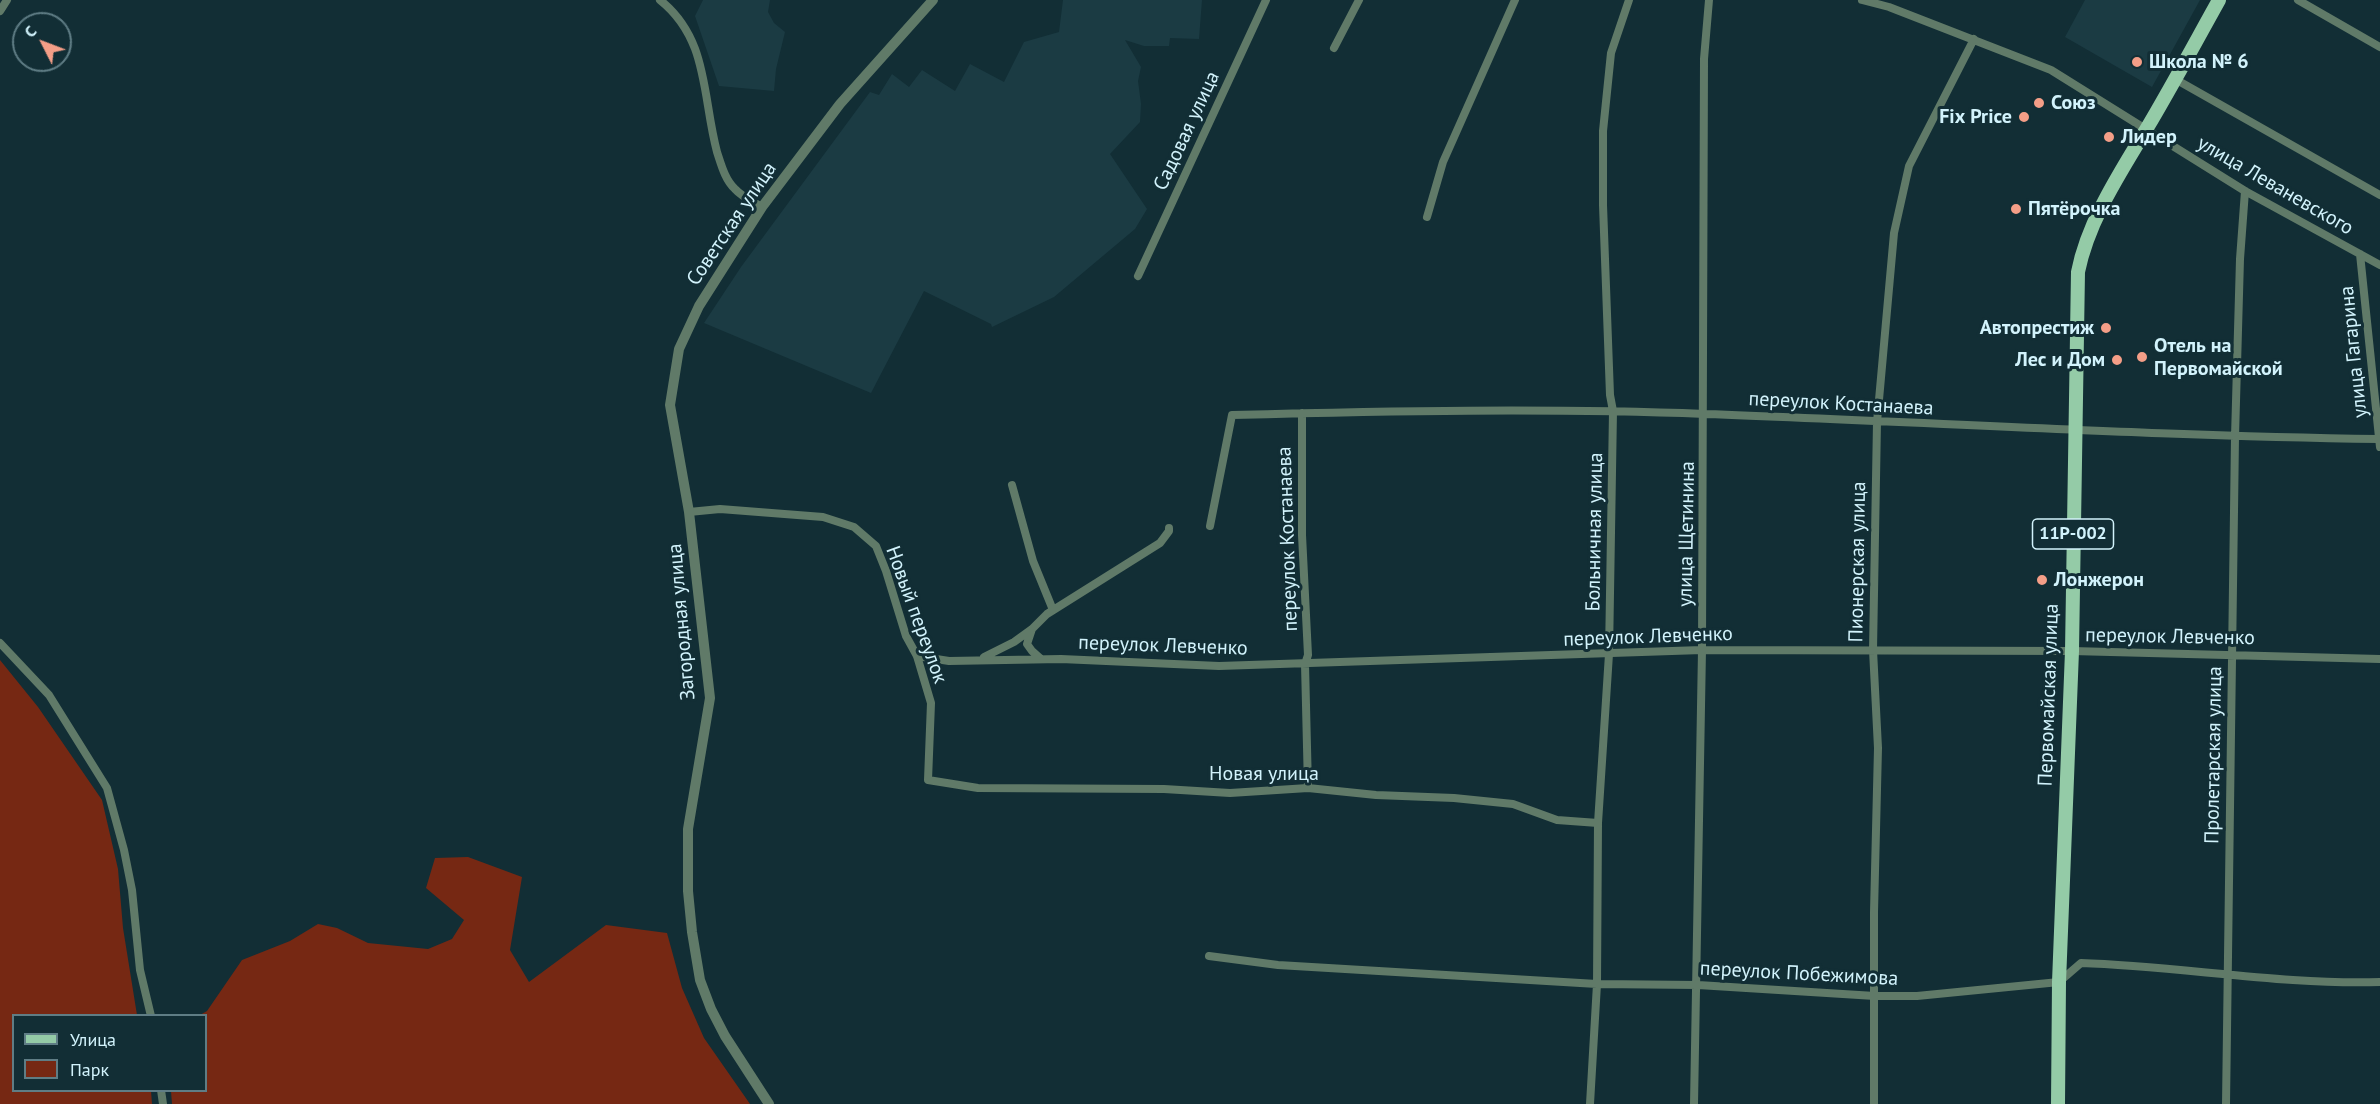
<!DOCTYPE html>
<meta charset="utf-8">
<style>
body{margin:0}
#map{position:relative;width:2380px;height:1104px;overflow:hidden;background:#122e35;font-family:"PT Sans",sans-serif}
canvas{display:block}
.legend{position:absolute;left:12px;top:1014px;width:195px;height:78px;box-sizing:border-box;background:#122e35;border:2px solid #5f7d85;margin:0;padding:8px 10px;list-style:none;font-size:18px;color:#d2f3fc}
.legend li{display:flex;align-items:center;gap:12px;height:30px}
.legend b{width:30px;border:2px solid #5f7d85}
.north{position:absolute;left:12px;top:12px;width:60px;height:60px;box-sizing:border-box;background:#122e35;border:2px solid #5f7d85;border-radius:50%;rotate:312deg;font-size:16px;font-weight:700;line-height:24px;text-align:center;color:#d2f3fc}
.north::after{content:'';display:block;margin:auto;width:21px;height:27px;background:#f49e87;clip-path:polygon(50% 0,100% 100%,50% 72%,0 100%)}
</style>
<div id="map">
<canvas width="2380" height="1104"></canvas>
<ul class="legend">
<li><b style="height:8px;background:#94cba7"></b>Улица</li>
<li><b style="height:16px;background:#762813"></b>Парк</li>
</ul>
<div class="north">С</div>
</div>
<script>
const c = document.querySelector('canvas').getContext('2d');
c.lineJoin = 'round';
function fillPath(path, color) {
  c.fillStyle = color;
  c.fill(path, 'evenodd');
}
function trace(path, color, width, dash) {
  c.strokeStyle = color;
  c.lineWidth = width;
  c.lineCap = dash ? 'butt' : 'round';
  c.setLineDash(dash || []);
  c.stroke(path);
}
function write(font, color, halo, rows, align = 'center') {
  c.font = font + ' "PT Sans",sans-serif';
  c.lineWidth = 6;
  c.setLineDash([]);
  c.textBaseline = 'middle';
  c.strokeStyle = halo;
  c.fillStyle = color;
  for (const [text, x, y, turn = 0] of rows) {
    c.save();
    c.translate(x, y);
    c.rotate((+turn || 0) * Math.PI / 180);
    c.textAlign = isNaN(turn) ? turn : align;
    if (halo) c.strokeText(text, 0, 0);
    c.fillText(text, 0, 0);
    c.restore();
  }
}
const built = new Path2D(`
 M 703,0 L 770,0 L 768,12 L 774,23 L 785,32 L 776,69 L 774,91 L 719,86 L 695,16 Z
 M 1063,0 L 1202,0 L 1199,39 L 1170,38 L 1169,46 L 1144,46 L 1125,40 L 1141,67 L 1138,81 L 1141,104 L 1140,122 L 1110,154 L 1147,209 L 1135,229 L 1054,297 L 992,327 L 991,324 L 924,291 L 871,393 L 704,323 L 741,267 L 870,92 L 879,95 L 892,74 L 909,87 L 922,70 L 955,91 L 970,64 L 1004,82 L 1024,42 L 1059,32 Z
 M 2085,0 L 2200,0 L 2152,87 L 2065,37 Z`);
const green = new Path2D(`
 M 0,660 L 38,707 L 102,800 L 118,869 L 123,928 L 137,1015 L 14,1016 L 14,1090 L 151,1091 L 152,1104 L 0,1104 Z
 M 468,857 L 522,877 L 510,950 L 529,982 L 606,925 L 667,933 L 682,988 L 704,1038 L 750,1104 L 172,1104 L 171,1091 L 206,1090 L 206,1016 L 200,1015 L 207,1011 L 242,960 L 290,941 L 318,924 L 337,928 L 368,943 L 428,949 L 452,939 L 464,920 L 426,888 L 435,858 Z`);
const minor = new Path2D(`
 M 660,0 C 709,39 702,96 717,152 C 721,164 725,180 735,189 C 742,197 753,202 762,207
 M 1862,0 L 1889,7 L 2051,70 L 2245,191 L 2380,265
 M 2298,0 L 2380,47
 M 0,11 L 7,0
 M 1334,48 L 1359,0
 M 2175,79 L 2380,195
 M 1427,217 L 1443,162 L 1515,0
 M 2360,254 L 2380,447
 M 1138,276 L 1266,0
 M 1302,413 L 1302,535 L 1308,655 L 1305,664 L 1308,788
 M 1012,485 L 1033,561 L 1053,610
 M 689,512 L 720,509 L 823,517 L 854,527 L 876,546 L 886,571 L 906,636 L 917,656 L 931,703 L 928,780 L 978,788 L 1164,789 L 1230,793 L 1308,788 L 1376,795 L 1454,798 L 1513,804 L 1557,820 L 1598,823
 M 1210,526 L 1232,415 C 1389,411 1548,408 1705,414 C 1930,422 2154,436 2379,439
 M 0,643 L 49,695 L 107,788 L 124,850 L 132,890 L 140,970 L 151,1016
 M 917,656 L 949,661 L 1061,659 L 1219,666 L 1702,650 L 2072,651 L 2380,659
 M 984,657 L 1014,642 L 1032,629
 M 1041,659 L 1032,651 L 1027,644 L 1032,629 L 1047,614 L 1160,543 L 1169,531 L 1169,528
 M 1209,956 L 1278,965 L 1597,984 L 1698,985 L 1875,996 L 1917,996 L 2059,982 L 2081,963 C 2180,966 2280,985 2380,982
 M 161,1090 L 163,1104
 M 1590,1104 L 1597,984 L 1598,823 L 1609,654 L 1613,411 L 1610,395 L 1603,205 L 1603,131 L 1611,53 L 1629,0
 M 1694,1104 L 1702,650 L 1704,59 L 1709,0
 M 1874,1104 L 1874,912 L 1878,748 L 1873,650 L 1877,422 L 1894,233 L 1909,166 L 1974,39
 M 2226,1104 L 2235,437 L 2240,259 L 2245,191`);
const tertiary = new Path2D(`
 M 769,1104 L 725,1036 L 711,1009 L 700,980 L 692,932 L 688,891 L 688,829 L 710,698 L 689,512 L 670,405 L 679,349 L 699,306 L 762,207 L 840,104 L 933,0`);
const primary = new Path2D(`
 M 2058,1104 L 2059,982 L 2072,651 L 2078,272 C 2088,221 2120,173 2147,128 C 2172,86 2195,43 2219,0`);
const markers = [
 [2137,62,6,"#f49e87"],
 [2039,103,6,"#f49e87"],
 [2024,117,6,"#f49e87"],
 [2109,137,6,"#f49e87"],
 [2016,209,6,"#f49e87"],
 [2106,328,6,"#f49e87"],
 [2142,357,6,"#f49e87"],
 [2117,360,6,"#f49e87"],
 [2042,580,6,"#f49e87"]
];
const shields = [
 [2073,534,81]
];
const shieldNames = [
 ["11Р-002",2073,534]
];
const poiNames = [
 ["Школа № 6",2149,62],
 ["Союз",2051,103],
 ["Fix Price",2012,117,"right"],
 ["Лидер",2121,137],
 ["Пятёрочка",2028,209],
 ["Автопрестиж",2094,328,"right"],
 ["Отель на",2154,346],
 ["Первомайской",2154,369],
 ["Лес и Дом",2105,360,"right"],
 ["Лонжерон",2054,580]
];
const streetNames = [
 ["Садовая улица",1187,131,-65],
 ["улица Леваневского",2275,186,30],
 ["Советская улица",732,224,-56],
 ["улица Гагарина",2354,352,-96],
 ["переулок Костанаева",1841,404,3],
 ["Больничная улица",1595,532,-89],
 ["улица Щетинина",1687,534,-89],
 ["переулок Костанаева",1288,539,-92],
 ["Пионерская улица",1858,562,-89],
 ["Новый переулок",916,615,70],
 ["Загородная улица",682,622,-95],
 ["переулок Левченко",1648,637,-2],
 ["переулок Левченко",2170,637,1],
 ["переулок Левченко",1163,646,2],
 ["Первомайская улица",2049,695,-88],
 ["Пролетарская улица",2214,755,-89],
 ["Новая улица",1264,774],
 ["переулок Побежимова",1799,974,3]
];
fillPath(built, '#1b3b43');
fillPath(green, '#762813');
trace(minor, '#607a68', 8);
trace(tertiary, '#607a68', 10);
trace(primary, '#94cba7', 14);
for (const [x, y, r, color] of markers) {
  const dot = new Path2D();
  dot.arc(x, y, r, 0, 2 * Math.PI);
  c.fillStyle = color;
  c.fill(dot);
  trace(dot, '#122e35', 2);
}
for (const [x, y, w] of shields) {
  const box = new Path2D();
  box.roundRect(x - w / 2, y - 15, w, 30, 4.5);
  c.fillStyle = '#122e35';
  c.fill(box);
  trace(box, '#d2f3fc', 1.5);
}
write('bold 18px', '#d2f3fc', null, shieldNames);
write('bold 20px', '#d2f3fc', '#122e35', poiNames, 'left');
write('20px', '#d2f3fc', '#122e35', streetNames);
</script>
